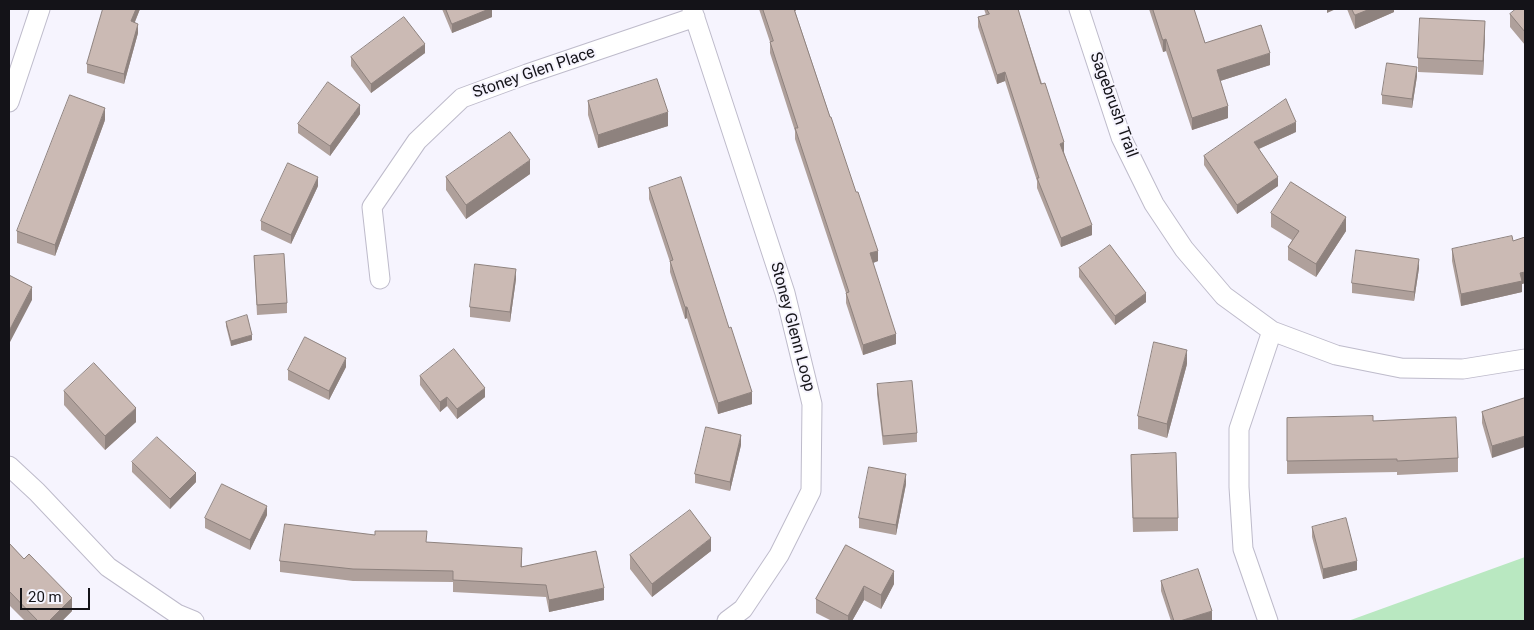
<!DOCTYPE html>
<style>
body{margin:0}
#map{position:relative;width:1534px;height:630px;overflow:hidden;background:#f6f4fe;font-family:Roboto,sans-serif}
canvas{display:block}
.frame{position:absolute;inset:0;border:10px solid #141318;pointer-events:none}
.scale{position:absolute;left:20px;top:588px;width:70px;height:22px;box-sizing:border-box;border:2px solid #141318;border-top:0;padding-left:6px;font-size:15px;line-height:18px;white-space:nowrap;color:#141318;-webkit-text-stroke:4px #f6f4fe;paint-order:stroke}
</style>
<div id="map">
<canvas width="1534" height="630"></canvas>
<div class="frame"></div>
<div class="scale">20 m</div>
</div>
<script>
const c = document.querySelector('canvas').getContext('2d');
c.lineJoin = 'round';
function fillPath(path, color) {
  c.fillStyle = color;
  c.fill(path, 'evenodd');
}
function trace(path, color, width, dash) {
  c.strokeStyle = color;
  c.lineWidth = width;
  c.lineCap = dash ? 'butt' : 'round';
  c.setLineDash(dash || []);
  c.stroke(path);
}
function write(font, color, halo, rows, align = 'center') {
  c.font = font + ' Roboto,sans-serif';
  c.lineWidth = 4;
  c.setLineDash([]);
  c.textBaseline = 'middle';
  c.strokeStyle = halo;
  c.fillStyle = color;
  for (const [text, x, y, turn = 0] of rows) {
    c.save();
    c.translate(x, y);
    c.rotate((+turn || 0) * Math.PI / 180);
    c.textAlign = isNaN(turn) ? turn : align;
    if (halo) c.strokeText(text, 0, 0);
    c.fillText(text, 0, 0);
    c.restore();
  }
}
const green = new Path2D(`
 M 1525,557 L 1525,621 L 1348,621 Z`);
const minor = new Path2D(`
 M 692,9 L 785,293 L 812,404 L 811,491 L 779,555 L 743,609 L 727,621
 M 1079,9 L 1121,137 L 1154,204 L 1184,249 L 1224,296 L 1272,331 L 1336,355 L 1401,368 L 1463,369 L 1525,359
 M 9,102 L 40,9
 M 380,279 L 372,207 L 417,141 L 462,98 L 527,74 L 695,17
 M 9,466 L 37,492 L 108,567 L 177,614 L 194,621
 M 1268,621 L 1243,549 L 1239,487 L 1239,429 L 1272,331`);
const wall = new Path2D(`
 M 103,9 L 140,9 L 135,22 L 138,33 L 124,84 L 87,73 L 87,64 Z
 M 442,9 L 492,9 L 492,17 L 452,33 Z
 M 759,9 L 796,9 L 796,11 L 795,11 L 878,261 L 873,263 L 896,344 L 863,355 L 846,303 L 846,293 L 795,139 L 795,131 L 770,53 L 770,42 Z
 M 984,9 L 1018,9 L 1064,152 L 1092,235 L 1061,247 L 1037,188 L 1037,181 L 1005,81 L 997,84 L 978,27 L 978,17 L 986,15 Z
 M 1149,9 L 1194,9 L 1205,43 L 1270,65 L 1220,81 L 1228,118 L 1192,130 L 1166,51 L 1163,52 Z
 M 1347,9 L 1394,9 L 1394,12 L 1355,29 Z
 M 1525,9 L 1525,45 L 1510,27 L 1510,14 Z
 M 1485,35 L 1483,75 L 1418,72 L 1418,58 Z
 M 425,53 L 371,93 L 351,66 L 351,57 Z
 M 1417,76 L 1412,108 L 1382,104 L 1382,95 Z
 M 588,101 L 668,126 L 598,148 L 588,115 Z
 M 360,114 L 330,156 L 298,133 L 298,124 Z
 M 105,120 L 55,256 L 17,243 L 17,231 Z
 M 1296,132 L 1259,149 L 1278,186 L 1237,214 L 1204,165 L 1204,156 Z
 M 530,174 L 466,219 L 446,190 L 446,177 Z
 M 318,186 L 291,244 L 261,230 L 261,221 Z
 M 649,188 L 752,404 L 718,414 L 687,318 L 685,319 L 670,272 L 670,262 L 649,199 Z
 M 1271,213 L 1346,231 L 1316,277 L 1288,260 L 1288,247 L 1292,240 L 1271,227 Z
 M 1525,237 L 1525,283 L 1522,284 L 1522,292 L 1461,306 L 1452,261 L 1452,249 L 1513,241 Z
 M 254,256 L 287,303 L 287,313 L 257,315 Z
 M 1079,268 L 1146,302 L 1115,325 L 1079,277 Z
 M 1419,268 L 1414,301 L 1352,293 L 1352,283 Z
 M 516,279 L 510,322 L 470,317 L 470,307 Z
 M 226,322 L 252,340 L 231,346 L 226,326 Z
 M 1187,364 L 1167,438 L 1138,429 L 1138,416 Z
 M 346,367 L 329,400 L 288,380 L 288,370 Z
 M 420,376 L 485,397 L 457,419 L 447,406 L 440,412 L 420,385 Z
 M 877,384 L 917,433 L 917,442 L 883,445 L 877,394 Z
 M 64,391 L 136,422 L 105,450 L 64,405 Z
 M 1525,398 L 1492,458 L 1482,423 L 1482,412 Z
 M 1287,418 L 1373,421 L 1458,458 L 1458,472 L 1397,475 L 1397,472 L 1287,474 Z
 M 741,445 L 730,491 L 695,483 L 695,474 Z
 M 132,462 L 196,482 L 170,509 L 132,472 Z
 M 1131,468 L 1178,518 L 1178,531 L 1133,532 Z
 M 906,484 L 896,535 L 859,528 L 859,518 Z
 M 267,515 L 250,550 L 205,528 L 205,518 Z
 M 1312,527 L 1357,570 L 1323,579 L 1312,537 Z
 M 427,542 L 522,559 L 522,567 L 604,600 L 549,612 L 546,597 L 453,592 L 453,582 L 353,581 L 280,572 L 280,561 Z
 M 9,543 L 72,611 L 62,621 L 25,621 L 9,605 Z
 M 846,545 L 894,584 L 881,609 L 864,600 L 852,621 L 832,621 L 816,613 L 816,599 Z
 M 711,551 L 652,597 L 630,569 L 630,555 Z
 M 1161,581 L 1212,620 L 1209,621 L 1171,621 L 1161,591 Z`);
const shadedWall = new Path2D(`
 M 136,9 L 140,9 L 131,31 L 131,21 Z
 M 489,9 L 492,9 L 492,17 L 452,33 L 452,24 Z
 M 1327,9 L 1336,9 L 1327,13 Z
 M 1370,9 L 1394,9 L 1394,12 L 1355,29 L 1355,15 Z
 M 1485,21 L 1485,35 L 1483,75 L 1483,61 Z
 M 138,24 L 138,33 L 124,84 L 124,74 Z
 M 1166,39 L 1166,51 L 1163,52 L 1163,40 Z
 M 425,44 L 425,53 L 371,93 L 371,84 Z
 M 1270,53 L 1270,65 L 1217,82 L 1217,70 Z
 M 1417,67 L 1417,76 L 1412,108 L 1412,99 Z
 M 1005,72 L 1005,81 L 997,84 L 997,75 Z
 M 360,105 L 360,114 L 330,156 L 330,146 Z
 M 1228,106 L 1228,118 L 1192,130 L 1192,118 Z
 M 105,108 L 105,120 L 55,256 L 55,245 Z
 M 668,112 L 668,126 L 598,148 L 598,135 Z
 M 1296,122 L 1296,132 L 1254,151 L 1254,142 Z
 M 1064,142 L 1064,152 L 1060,153 L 1060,144 Z
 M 530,160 L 530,174 L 466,219 L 466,205 Z
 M 318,177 L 318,186 L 291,244 L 291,235 Z
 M 1278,177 L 1278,186 L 1237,214 L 1237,205 Z
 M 1346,217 L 1346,231 L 1316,277 L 1316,264 Z
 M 1092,225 L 1092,235 L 1061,247 L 1061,238 Z
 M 878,251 L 878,261 L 870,264 L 870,253 Z
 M 1419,259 L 1419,268 L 1414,301 L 1414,292 Z
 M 516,269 L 516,279 L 510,322 L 510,312 Z
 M 1525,272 L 1525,283 L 1522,284 L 1522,292 L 1461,306 L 1461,294 Z
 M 32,287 L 32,300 L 9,344 L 9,331 Z
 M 1146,293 L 1146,302 L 1115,325 L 1115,316 Z
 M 685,307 L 687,307 L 687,318 L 685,319 Z
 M 896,334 L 896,344 L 863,355 L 863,345 Z
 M 252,335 L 252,340 L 231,346 L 231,341 Z
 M 1187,350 L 1187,364 L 1167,438 L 1167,424 Z
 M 346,358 L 346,367 L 329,400 L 329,391 Z
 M 485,388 L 485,397 L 457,419 L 457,409 Z
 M 752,392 L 752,404 L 718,414 L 718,403 Z
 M 447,397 L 447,406 L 440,412 L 440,402 Z
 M 136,408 L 136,422 L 105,450 L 105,436 Z
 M 741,435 L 741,445 L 730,491 L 730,482 Z
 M 1525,436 L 1525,447 L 1492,458 L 1492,446 Z
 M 196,473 L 196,482 L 170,509 L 170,499 Z
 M 906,474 L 906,484 L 896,535 L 896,525 Z
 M 267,506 L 267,515 L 250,550 L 250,540 Z
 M 711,538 L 711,551 L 652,597 L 652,584 Z
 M 1357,561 L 1357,570 L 1323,579 L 1323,569 Z
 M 894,571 L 894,584 L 881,609 L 881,595 Z
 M 864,586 L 864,600 L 852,621 L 848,621 L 848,616 Z
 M 604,588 L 604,600 L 549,612 L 549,600 Z
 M 72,598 L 72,611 L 62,621 L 49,621 Z
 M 1212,611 L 1212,620 L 1209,621 L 1180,621 Z`);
const building = new Path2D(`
 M 103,9 L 136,9 L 131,21 L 138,24 L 124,74 L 87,64 Z
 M 446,9 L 489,9 L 452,24 Z
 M 763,9 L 794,9 L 830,117 L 831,117 L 856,192 L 858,192 L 878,251 L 870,253 L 896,334 L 863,345 L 846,293 L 849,292 L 795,128 L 798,128 L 770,42 L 773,41 Z
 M 987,9 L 1018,9 L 1041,84 L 1045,83 L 1064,142 L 1060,144 L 1092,225 L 1061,238 L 1037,178 L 1039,178 L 1005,72 L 997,75 L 978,17 L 989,14 Z
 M 1153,9 L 1194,9 L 1205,43 L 1261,25 L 1270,53 L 1217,70 L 1228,106 L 1192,118 L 1166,39 L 1163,40 Z
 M 1352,9 L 1370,9 L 1355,15 Z
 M 1516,9 L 1525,9 L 1525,32 L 1510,14 Z
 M 404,17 L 425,44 L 371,84 L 351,57 Z
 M 1420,18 L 1485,21 L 1483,61 L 1418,58 Z
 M 1387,63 L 1417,67 L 1412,99 L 1382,95 Z
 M 657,79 L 668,112 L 598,135 L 588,101 Z
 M 328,82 L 360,105 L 330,146 L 298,124 Z
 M 70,95 L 105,108 L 55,245 L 17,231 Z
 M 1286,99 L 1296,122 L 1254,142 L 1278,177 L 1237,205 L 1204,156 Z
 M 510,132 L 530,160 L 466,205 L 446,177 Z
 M 288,163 L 318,177 L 291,235 L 261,221 Z
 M 681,177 L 729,328 L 731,327 L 752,392 L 718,403 L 687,307 L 685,307 L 670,261 L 673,260 L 649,188 Z
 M 1291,182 L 1346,217 L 1316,264 L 1288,247 L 1299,231 L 1271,213 Z
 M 1512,236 L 1513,241 L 1525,237 L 1525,272 L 1520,273 L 1522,281 L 1461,294 L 1452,249 Z
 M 1110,245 L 1146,293 L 1115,316 L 1079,268 Z
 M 1356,250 L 1419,259 L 1414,292 L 1352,283 Z
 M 284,254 L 287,303 L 257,305 L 254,256 Z
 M 475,264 L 516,269 L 510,312 L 470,307 Z
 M 9,275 L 32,287 L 9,331 Z
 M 247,315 L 252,335 L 231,341 L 226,322 Z
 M 305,337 L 346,358 L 329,391 L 288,370 Z
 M 1154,342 L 1187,350 L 1167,424 L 1138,416 Z
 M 454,349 L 485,388 L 457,409 L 447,397 L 440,402 L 420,376 Z
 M 94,363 L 136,408 L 105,436 L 64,391 Z
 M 912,381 L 917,433 L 883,436 L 877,384 Z
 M 1525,398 L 1525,436 L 1492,446 L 1482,412 Z
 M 1373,416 L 1373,421 L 1456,417 L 1458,458 L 1397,461 L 1397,459 L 1287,461 L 1287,418 Z
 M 706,427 L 741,435 L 730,482 L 695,474 Z
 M 157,437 L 196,473 L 170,499 L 132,462 Z
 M 1176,453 L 1178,518 L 1133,518 L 1131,455 Z
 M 869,467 L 906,474 L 896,525 L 859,518 Z
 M 222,484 L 267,506 L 250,540 L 205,518 Z
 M 690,510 L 711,538 L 652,584 L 630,555 Z
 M 1346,518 L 1357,561 L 1323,569 L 1312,527 Z
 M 285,524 L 375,535 L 375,531 L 427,531 L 426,542 L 522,548 L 521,567 L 596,551 L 604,588 L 549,600 L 546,585 L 453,580 L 453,571 L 353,569 L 280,561 Z
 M 9,543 L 24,559 L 29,554 L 72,598 L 49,621 L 38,621 L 9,591 Z
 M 846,545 L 894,571 L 881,595 L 864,586 L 848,616 L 816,599 Z
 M 1198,569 L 1212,611 L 1180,621 L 1174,621 L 1161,581 Z`);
const streetNames = [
 ["Stoney Glen Place",534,73,-19],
 ["Sagebrush Trail",1113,105,70],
 ["Stoney Glenn Loop",792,327,75]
];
fillPath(green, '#b9e8c1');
trace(minor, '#bebbcb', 21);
trace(minor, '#fff', 19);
fillPath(wall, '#afa09b');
fillPath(shadedWall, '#8e827e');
fillPath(building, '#cbbab4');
trace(building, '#8e827e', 1);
write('16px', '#141318', '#f6f4fe', streetNames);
</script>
